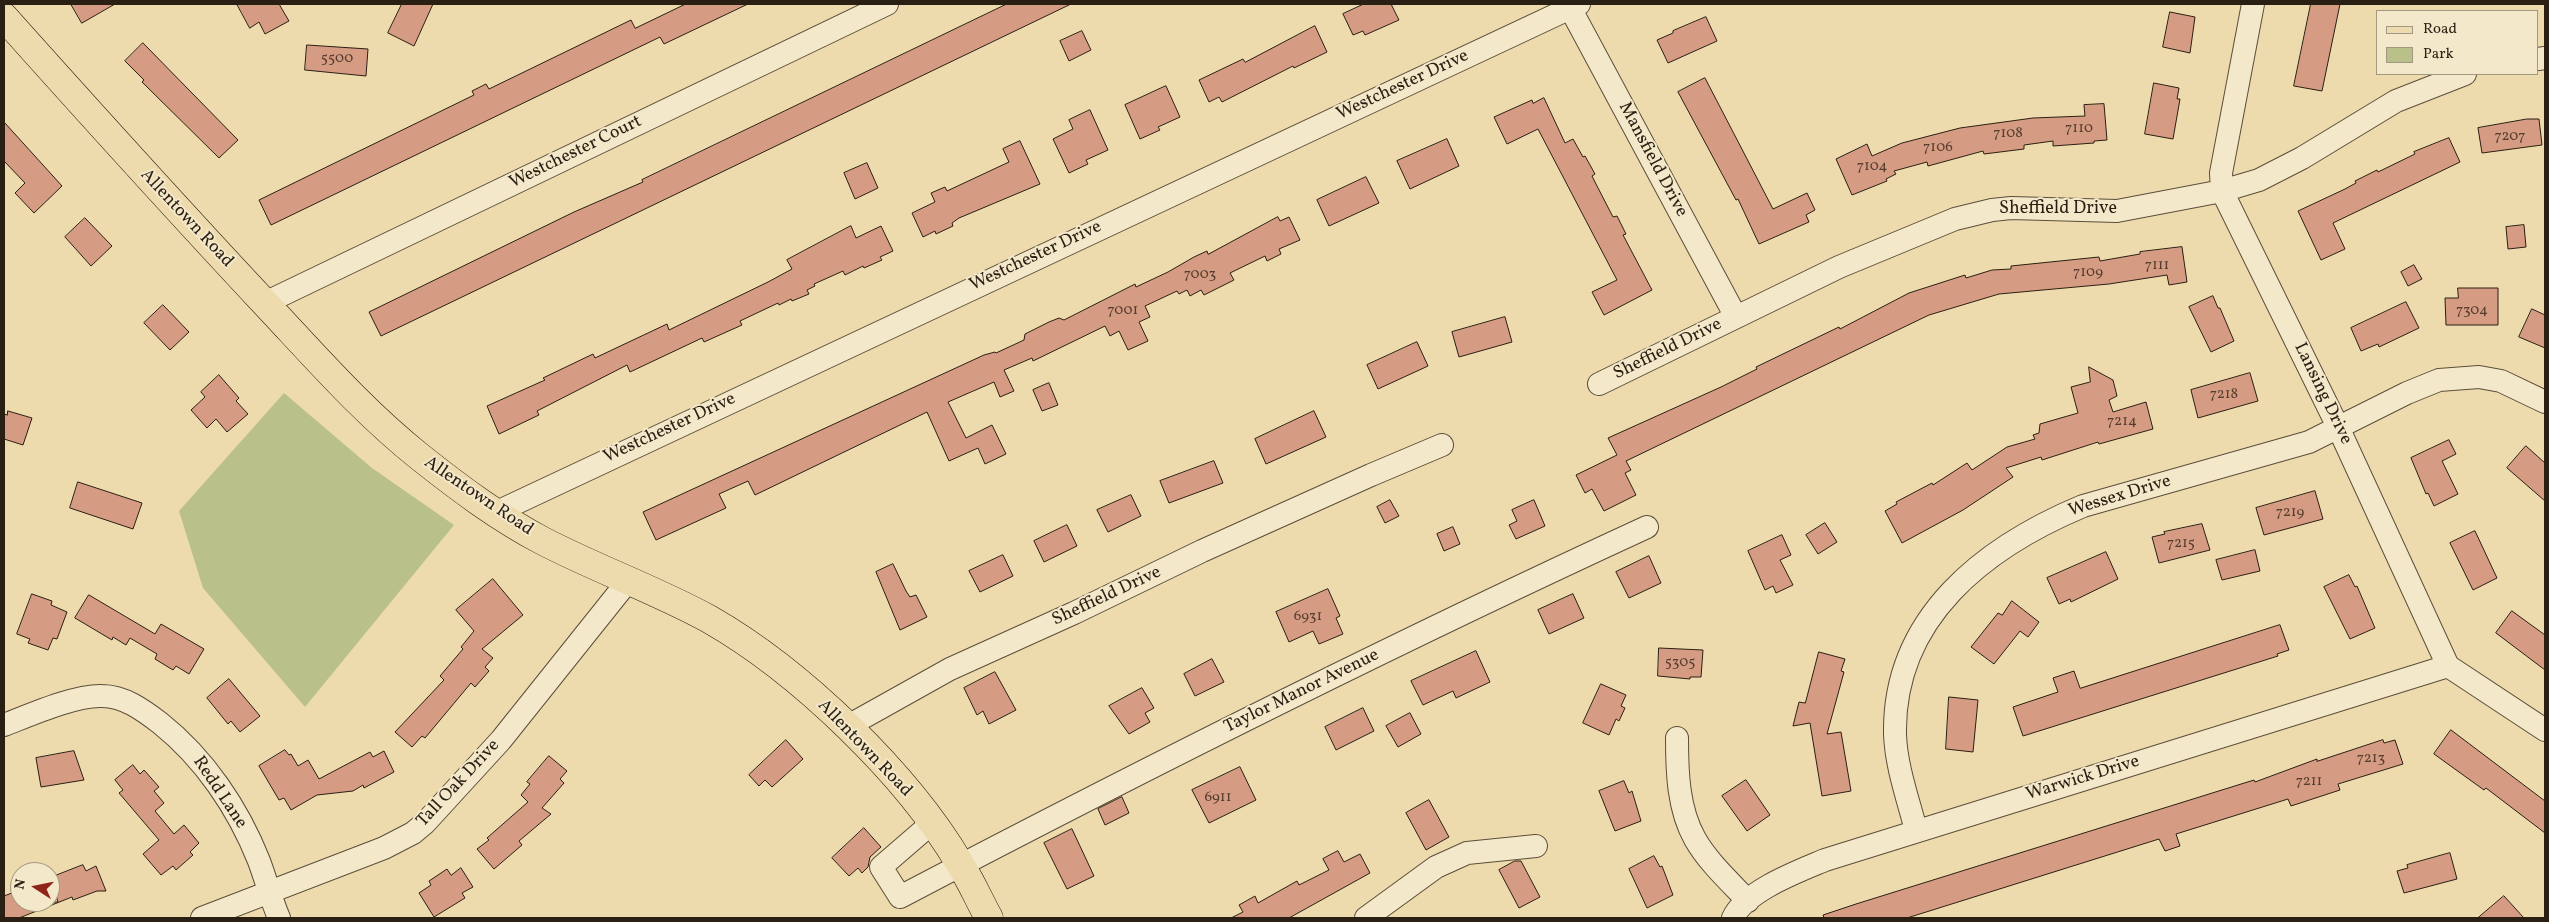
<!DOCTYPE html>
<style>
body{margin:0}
#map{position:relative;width:2549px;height:922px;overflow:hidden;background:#eedbad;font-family:Vollkorn,serif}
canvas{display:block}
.frame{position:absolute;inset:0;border:5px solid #2a1f13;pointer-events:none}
.legend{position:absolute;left:2376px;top:10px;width:162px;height:65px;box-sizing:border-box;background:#f4e8ca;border:1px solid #a39881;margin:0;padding:6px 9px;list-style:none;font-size:15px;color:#2a1f13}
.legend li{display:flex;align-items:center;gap:10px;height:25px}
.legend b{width:25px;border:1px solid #a39881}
.north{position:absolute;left:10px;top:862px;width:50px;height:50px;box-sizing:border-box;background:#f4e8ca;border:1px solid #a39881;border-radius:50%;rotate:281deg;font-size:14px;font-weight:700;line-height:20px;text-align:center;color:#2a1f13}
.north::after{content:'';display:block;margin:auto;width:18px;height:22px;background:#8f2418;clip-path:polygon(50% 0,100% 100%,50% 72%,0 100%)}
</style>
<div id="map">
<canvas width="2549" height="922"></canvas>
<div class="frame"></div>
<ul class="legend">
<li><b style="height:6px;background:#eedbad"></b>Road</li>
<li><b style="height:14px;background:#bac089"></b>Park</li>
</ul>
<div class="north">N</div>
</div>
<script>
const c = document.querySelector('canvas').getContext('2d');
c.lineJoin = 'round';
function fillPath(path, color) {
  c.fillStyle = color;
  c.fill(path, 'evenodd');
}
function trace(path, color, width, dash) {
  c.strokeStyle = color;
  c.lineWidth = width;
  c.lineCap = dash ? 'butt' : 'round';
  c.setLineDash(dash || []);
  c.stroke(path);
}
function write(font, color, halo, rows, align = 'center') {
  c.font = font + ' Vollkorn,serif';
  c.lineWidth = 4;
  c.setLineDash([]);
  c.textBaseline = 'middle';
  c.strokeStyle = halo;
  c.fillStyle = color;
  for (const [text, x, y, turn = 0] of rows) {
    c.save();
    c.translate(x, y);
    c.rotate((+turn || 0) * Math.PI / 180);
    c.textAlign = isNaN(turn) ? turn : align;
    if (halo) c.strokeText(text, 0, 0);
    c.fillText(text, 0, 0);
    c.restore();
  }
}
const green = new Path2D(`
 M 284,393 L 372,468 L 454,525 L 305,707 L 203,588 L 179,511 Z`);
const building = new Path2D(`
 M 71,4 L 115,4 L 82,23 Z
 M 237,4 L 279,4 L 289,21 L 265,34 L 259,22 L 250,28 Z
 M 402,4 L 433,4 L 414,46 L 388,33 Z
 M 686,4 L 748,4 L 664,44 L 660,37 L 271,225 L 259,200 L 474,95 L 472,91 L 486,84 L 489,89 L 631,20 L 635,28 Z
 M 1007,4 L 1071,4 L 381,336 L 369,312 L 574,212 L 643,182 L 642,180 Z
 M 1364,4 L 1391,4 L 1399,20 L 1365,35 L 1363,31 L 1353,35 L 1343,14 Z
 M 2311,4 L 2340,4 L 2322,91 L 2294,86 Z
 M 2170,12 L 2195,17 L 2190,53 L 2163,47 Z
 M 1706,17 L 1717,41 L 1668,63 L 1657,40 L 1673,33 L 1673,31 Z
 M 1315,26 L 1327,52 L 1294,68 L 1293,66 L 1222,102 L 1219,97 L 1209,102 L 1199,80 L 1243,59 L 1245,62 Z
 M 1082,31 L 1091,50 L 1069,61 L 1060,41 Z
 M 143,43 L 238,140 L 219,158 L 142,82 L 144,80 L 125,61 Z
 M 307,45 L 368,49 L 366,76 L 305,70 Z
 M 1705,78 L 1773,209 L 1807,193 L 1815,210 L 1806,215 L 1809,222 L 1759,244 L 1738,199 L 1736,200 L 1678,92 Z
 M 2154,83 L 2179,88 L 2177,99 L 2180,99 L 2173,139 L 2145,134 Z
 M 1166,86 L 1180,117 L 1158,127 L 1160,130 L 1140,139 L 1125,105 Z
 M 1544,98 L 1565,143 L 1573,139 L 1583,157 L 1585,156 L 1595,174 L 1592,176 L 1596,184 L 1613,217 L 1617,216 L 1626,234 L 1623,235 L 1652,290 L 1604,315 L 1592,292 L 1617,280 L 1538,129 L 1507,144 L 1494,117 L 1532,100 L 1533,103 Z
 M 2104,104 L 2107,140 L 2094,141 L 2094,143 L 2053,146 L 2053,141 L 2024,145 L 2024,149 L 1984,154 L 1983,151 L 1928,166 L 1927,162 L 1894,171 L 1896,174 L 1886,179 L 1887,181 L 1852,195 L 1836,159 L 1867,144 L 1872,156 L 1902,143 L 1960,128 L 2033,118 L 2085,116 L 2084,105 Z
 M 1090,110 L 1108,150 L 1086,160 L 1088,164 L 1069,173 L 1053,139 L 1073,129 L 1069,120 Z
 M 2527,119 L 2539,119 L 2542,145 L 2482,153 L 2478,128 Z
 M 4,122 L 62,186 L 34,213 L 15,193 L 25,183 L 4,161 Z
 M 2449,138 L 2460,162 L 2333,223 L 2345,249 L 2321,260 L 2298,211 L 2345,189 L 2356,183 L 2355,181 L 2377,170 L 2378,172 L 2415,154 L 2414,152 Z
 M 1447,139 L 1459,166 L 1410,189 L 1397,161 Z
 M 1020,141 L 1040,184 L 959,218 L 952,223 L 953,226 L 936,234 L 935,231 L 923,237 L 912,213 L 935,202 L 931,193 L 945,187 L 947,191 L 1009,162 L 1003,149 Z
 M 867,163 L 878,188 L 855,199 L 844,173 Z
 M 1366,177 L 1379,203 L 1329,226 L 1317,200 Z
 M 1278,217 L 1280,221 L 1289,217 L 1300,240 L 1279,249 L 1281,254 L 1267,261 L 1265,256 L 1230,273 L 1234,280 L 1204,295 L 1201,290 L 1190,296 L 1187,290 L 1179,294 L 1177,291 L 1145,306 L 1150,317 L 1139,322 L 1148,341 L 1128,350 L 1119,331 L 1110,336 L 1105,326 L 1033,361 L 1032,358 L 1004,370 L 1014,391 L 1000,397 L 994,382 L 948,402 L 966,438 L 992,425 L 1006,454 L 985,464 L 978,448 L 949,461 L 927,412 L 755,495 L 748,481 L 719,494 L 726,508 L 656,540 L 643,512 L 984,355 L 995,352 L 996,353 L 1024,340 L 1025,334 L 1049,322 L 1059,318 L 1064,320 L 1135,284 L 1136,287 L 1168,272 L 1194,257 L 1207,251 L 1208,254 Z
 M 85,218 L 112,246 L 91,266 L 65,237 Z
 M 2524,225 L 2526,247 L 2508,249 L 2506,227 Z
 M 851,226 L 856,238 L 881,226 L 893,251 L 880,257 L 882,260 L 864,268 L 863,266 L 845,275 L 843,271 L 814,284 L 815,286 L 807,290 L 809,294 L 792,301 L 791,299 L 779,305 L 778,303 L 740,321 L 742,325 L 704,342 L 702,338 L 630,372 L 627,365 L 537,411 L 539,415 L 499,434 L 487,406 L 545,380 L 543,378 L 593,354 L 595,358 L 667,324 L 669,330 L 768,282 L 792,269 L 787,260 Z
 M 2182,247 L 2187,282 L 2169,285 L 2167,275 L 2109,284 L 1999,294 L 1929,315 L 1626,461 L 1631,470 L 1625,473 L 1636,495 L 1604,511 L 1592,489 L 1585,493 L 1576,475 L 1617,455 L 1608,438 L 1721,387 L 1757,369 L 1756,367 L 1839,327 L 1840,329 L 1909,293 L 1965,275 L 1966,278 L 1992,270 L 2011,269 L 2011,266 L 2099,257 L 2100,261 L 2140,254 L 2140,252 Z
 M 2414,265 L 2422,279 L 2408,286 L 2401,272 Z
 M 2458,288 L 2498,288 L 2498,325 L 2446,325 L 2445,298 L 2458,298 Z
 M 2213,296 L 2218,308 L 2220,308 L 2234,341 L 2211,352 L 2189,307 Z
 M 2406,302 L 2419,328 L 2379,347 L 2378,344 L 2361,351 L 2351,328 Z
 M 163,305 L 189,332 L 170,350 L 144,323 Z
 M 2532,309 L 2545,315 L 2545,348 L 2519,337 Z
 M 1505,317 L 1512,342 L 1459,357 L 1452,332 Z
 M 1417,342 L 1428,366 L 1378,389 L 1367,365 Z
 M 2089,367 L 2113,380 L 2117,396 L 2109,400 L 2113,412 L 2146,402 L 2153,429 L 2099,444 L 2098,442 L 2042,460 L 2041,457 L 2006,468 L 2013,477 L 1963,510 L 1902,543 L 1885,511 L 1897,504 L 1896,502 L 1932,483 L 1933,485 L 1967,463 L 1972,470 L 2007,447 L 2035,439 L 2033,435 L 2039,433 L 2040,424 L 2078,413 L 2071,387 L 2090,382 Z
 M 2250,373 L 2258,401 L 2198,418 L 2191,390 Z
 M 219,375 L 239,398 L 236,401 L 248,414 L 227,432 L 216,419 L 207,428 L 191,410 L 205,397 L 201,392 Z
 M 1049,383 L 1058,405 L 1042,411 L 1033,390 Z
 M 8,411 L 32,418 L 23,445 L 4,439 L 4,414 L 7,415 Z
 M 1314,411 L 1326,437 L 1266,464 L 1255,439 Z
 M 2449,440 L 2456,454 L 2442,461 L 2458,494 L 2434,506 L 2428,493 L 2426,494 L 2411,458 Z
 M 2526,446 L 2545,463 L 2545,501 L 2507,468 Z
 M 1214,461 L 1223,483 L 1169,503 L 1160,481 Z
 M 78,482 L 142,503 L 133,529 L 70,508 Z
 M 2315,491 L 2323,519 L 2264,535 L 2256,508 Z
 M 1131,495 L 1141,516 L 1108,532 L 1097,510 Z
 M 1390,500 L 1399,516 L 1385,523 L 1377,507 Z
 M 1534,500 L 1545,526 L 1516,539 L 1509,525 L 1517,521 L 1512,510 Z
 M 1825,523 L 1837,542 L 1818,554 L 1806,535 Z
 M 2202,524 L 2210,550 L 2159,563 L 2152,537 L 2165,534 L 2164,532 Z
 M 1067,525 L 1077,546 L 1044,562 L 1034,541 Z
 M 1453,527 L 1460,544 L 1444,551 L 1437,534 Z
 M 2475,531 L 2497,578 L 2473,590 L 2450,543 Z
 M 1782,535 L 1791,555 L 1780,560 L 1793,585 L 1776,593 L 1773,586 L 1765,590 L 1748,551 Z
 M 2255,550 L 2260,571 L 2222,580 L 2216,560 Z
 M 2106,552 L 2118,579 L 2071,602 L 2070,599 L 2059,604 L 2047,578 Z
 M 1003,555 L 1013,576 L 980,592 L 969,571 Z
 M 1649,556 L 1661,583 L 1629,598 L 1616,572 Z
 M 893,564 L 906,591 L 910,597 L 916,595 L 927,617 L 900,630 L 876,572 Z
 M 2349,575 L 2355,587 L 2357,586 L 2375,628 L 2350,639 L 2324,587 Z
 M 493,579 L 523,615 L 482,649 L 493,658 L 485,667 L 489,671 L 475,687 L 471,683 L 425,738 L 422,736 L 412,747 L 395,732 L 444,680 L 440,676 L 463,649 L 461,647 L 474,631 L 456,610 Z
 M 1328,589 L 1340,616 L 1336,618 L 1343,634 L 1319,644 L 1313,631 L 1289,642 L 1276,612 Z
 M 32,594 L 52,601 L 51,605 L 67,612 L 57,639 L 53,638 L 48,650 L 28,643 L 30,639 L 17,634 Z
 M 1573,594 L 1584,618 L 1549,634 L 1538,610 Z
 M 89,595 L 155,634 L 161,624 L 204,649 L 189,674 L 176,666 L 173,670 L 155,659 L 157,654 L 130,638 L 126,645 L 113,637 L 112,640 L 75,618 Z
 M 2012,601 L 2039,622 L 2028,637 L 2020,631 L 1994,664 L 1971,647 L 1998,613 L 2002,615 Z
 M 2512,611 L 2545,635 L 2545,670 L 2496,633 Z
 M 2280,625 L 2289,650 L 2277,654 L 2278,656 L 2023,736 L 2013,707 L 2058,692 L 2053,678 L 2074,671 L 2080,688 Z
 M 1659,648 L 1703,650 L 1701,677 L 1690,677 L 1690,679 L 1658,676 Z
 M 1476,651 L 1490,682 L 1456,698 L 1453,691 L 1423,705 L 1411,681 Z
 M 1819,652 L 1845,659 L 1841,671 L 1844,672 L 1827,734 L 1841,732 L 1851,791 L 1822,796 L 1810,723 L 1793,726 L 1799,702 L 1805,703 Z
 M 1212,659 L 1224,682 L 1195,696 L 1184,674 Z
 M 995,672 L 1016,710 L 989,724 L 983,711 L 977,715 L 964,688 Z
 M 229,679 L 260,716 L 240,732 L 231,721 L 228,724 L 207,698 Z
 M 1601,684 L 1626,695 L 1621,706 L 1625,708 L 1619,721 L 1616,719 L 1609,735 L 1583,723 Z
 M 1142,688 L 1154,708 L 1145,713 L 1150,722 L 1129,734 L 1109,706 Z
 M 1949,697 L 1978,700 L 1973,752 L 1946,749 Z
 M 1363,708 L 1374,731 L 1336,750 L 1325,727 Z
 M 1410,713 L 1421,734 L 1398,747 L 1386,726 Z
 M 2451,730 L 2545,801 L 2545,833 L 2486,788 L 2484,790 L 2434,754 Z
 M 786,740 L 803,759 L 772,787 L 765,780 L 759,786 L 749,775 Z
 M 2383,740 L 2384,743 L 2395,740 L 2403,764 L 2338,784 L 2340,790 L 2291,806 L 2288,799 L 2176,834 L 2180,846 L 2165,851 L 2159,839 L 1907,918 L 1824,918 L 1823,915 L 1856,904 L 2254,780 L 2255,782 L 2317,759 L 2317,761 Z
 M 285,750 L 289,755 L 291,754 L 298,766 L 308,760 L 319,779 L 370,752 L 373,757 L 384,751 L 394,772 L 364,788 L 363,785 L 353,791 L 317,795 L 291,810 L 284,798 L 279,800 L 259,766 Z
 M 74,751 L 84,780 L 41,787 L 36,758 Z
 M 549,756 L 567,771 L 560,779 L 564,783 L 542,808 L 551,814 L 519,841 L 522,845 L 494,869 L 477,849 L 489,840 L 487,838 L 528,802 L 521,795 L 530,784 L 527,782 Z
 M 133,765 L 140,774 L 144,770 L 159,787 L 154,791 L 164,803 L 155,811 L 174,834 L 184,825 L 199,843 L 190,852 L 193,855 L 176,870 L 173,866 L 161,875 L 143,854 L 159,840 L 119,793 L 123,790 L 115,780 Z
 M 1240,767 L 1256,800 L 1209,823 L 1192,790 Z
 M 1746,780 L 1770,815 L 1747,831 L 1722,796 Z
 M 1624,781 L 1629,793 L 1632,791 L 1641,821 L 1615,831 L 1599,791 Z
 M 1122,797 L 1129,813 L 1105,825 L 1098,809 Z
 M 1429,800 L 1449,837 L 1426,850 L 1406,813 Z
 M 864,828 L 881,847 L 870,857 L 868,867 L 862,873 L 858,868 L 849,876 L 832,858 Z
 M 1072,829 L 1094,876 L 1067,889 L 1044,843 Z
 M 1338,851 L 1344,862 L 1360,854 L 1370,873 L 1289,918 L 1231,918 L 1243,912 L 1239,905 L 1255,896 L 1258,903 L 1297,881 L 1299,885 L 1329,870 L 1323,859 Z
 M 2450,853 L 2457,879 L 2404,893 L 2397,871 L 2408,868 L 2407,865 Z
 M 1654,856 L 1660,867 L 1662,866 L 1673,895 L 1647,908 L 1629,869 Z
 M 1515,861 L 1521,861 L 1540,897 L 1519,908 L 1499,870 Z
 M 83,865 L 86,871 L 96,866 L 106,891 L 97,891 L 73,900 L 72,897 L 19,918 L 4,918 L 4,896 L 17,891 L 20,902 L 58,902 L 50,878 Z
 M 461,868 L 473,887 L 462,893 L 465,898 L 434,917 L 419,893 L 431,885 L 429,881 L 447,869 L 451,875 Z
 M 2504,896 L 2524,918 L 2478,918 Z`);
const minor = new Path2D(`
 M 1568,4 L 1736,317
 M 2253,4 L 2221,173 L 2222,191 L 2338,427 L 2448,666 L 2545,730
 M 2538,59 L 2545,58
 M 265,303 L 887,4
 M 1599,384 L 1839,267 L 1955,219 L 1992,210 L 2011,208 L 2117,211 L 2222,191 L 2259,180 L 2302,158 L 2396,101 L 2465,74
 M 495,513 L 1579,4
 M 4,725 C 30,715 75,695 102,696 C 124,696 143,710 160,723 C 204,758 238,808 259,861 C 266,880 271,899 279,918
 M 848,726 L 950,669 L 1074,613 L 1202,551 L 1371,475 L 1442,445
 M 1677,738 C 1677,772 1678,809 1695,839 C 1708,862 1730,882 1748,901
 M 932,823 L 881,867 L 900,897 C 1146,768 1395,643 1647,527
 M 1916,830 C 1908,799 1896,766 1895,734 C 1893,617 1985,547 2083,506 L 2309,442 L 2407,393 L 2439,380 L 2479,377 L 2501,381 L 2545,402
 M 202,918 L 384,848 L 413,833 L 425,823 L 501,740 L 628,581
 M 1366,918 L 1436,867 L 1467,853 L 1536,846
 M 1733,918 C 1745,891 1799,871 1825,860 L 2448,666`);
const major = new Path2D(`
 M 4,17 C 89,112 174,206 261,299 C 312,353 361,410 420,457 C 459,488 499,518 543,541 C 597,569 656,590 709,619 C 800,671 907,774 960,864 C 971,881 979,900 989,918`);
const numberNames = [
 ["5500",337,59],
 ["7110",2079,129],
 ["7108",2008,134],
 ["7207",2510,137],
 ["7106",1938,148],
 ["7104",1872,167],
 ["7111",2157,266],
 ["7109",2088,273],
 ["7003",1200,275],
 ["7001",1123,311],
 ["7304",2472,311],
 ["7218",2224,395],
 ["7214",2122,422],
 ["7219",2290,513],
 ["7215",2181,544],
 ["6931",1308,617],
 ["5305",1680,663],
 ["7213",2371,759],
 ["7211",2309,782],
 ["6911",1218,798]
];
const streetNames = [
 ["Westchester Drive",1403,86,-25],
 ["Westchester Court",576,153,-26],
 ["Mansfield Drive",1652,160,62],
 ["Sheffield Drive",2058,210],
 ["Allentown Road",186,219,47],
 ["Westchester Drive",1036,257,-25],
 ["Sheffield Drive",1668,350,-26],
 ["Lansing Drive",2322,394,64],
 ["Westchester Drive",670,429,-25],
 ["Allentown Road",478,497,34],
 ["Wessex Drive",2120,497,-17],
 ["Sheffield Drive",1107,597,-25],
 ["Taylor Manor Avenue",1302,692,-26],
 ["Allentown Road",864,749,46],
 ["Warwick Drive",2083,779,-17],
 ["Tall Oak Drive",459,784,-47],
 ["Redd Lane",219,793,56]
];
fillPath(green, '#bac089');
fillPath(building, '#d69c83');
trace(building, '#2a1f13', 1);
trace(minor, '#5b4e3a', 24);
trace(major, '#2a1f13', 29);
trace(minor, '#f4e8ca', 22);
trace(major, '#eedbad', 28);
write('15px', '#553e2f', null, numberNames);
write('18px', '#2a1f13', '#f4e8ca', streetNames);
</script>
